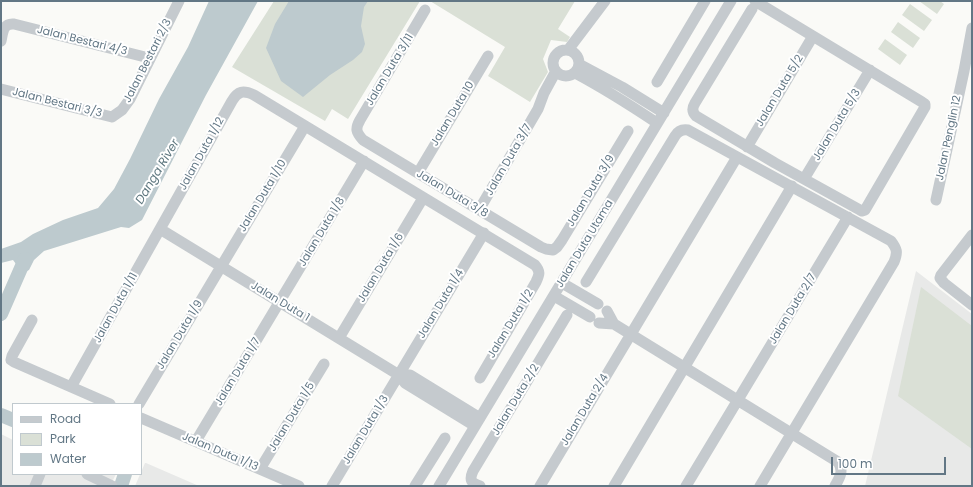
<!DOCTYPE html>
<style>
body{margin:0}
#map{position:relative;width:973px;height:487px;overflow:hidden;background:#fafaf7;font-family:Poppins,sans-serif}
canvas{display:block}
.frame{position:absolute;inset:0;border:2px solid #627785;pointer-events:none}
.legend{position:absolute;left:12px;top:403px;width:130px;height:72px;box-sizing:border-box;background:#fff;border:1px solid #c0c9ce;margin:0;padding:5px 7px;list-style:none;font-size:12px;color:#627785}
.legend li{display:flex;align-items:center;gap:8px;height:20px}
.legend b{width:20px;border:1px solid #c0c9ce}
.scale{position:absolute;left:831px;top:457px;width:115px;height:18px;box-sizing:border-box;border:2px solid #627785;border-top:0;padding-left:5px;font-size:12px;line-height:14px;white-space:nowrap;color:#627785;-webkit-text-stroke:3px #fff;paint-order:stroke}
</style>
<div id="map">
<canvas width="973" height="487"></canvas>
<div class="frame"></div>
<ul class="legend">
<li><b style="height:5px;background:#c5cace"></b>Road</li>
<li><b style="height:11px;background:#dae0d6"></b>Park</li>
<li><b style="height:11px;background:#bdcace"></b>Water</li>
</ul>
<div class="scale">100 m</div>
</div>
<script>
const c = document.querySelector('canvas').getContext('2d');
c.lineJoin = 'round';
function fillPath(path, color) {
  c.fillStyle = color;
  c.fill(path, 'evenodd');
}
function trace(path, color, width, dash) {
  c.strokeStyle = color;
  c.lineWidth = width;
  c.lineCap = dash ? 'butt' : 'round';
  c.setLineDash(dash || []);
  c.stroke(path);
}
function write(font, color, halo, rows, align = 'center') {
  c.font = font + ' Poppins,sans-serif';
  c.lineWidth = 4;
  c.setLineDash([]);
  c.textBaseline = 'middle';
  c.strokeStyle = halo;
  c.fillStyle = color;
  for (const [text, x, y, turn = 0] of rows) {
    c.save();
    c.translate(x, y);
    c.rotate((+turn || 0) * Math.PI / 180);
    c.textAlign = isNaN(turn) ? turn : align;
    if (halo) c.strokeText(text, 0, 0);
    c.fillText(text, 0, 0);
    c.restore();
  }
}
const built = new Path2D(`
 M 916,271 L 972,314 L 972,486 L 865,486 Z
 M 1,434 L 13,440 L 13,474 L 116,474 L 110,486 L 1,486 Z
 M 145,463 L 146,463 L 199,486 L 135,486 Z`);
const green = new Path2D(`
 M 274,1 L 420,1 L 348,119 L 332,109 L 325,121 L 232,67 Z
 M 430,1 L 575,1 L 558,29 L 570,37 L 567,42 L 551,40 L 543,59 L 548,72 L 530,102 L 488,76 L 505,47 Z
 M 919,1 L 940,1 L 944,4 L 937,14 Z
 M 910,4 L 932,20 L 924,31 L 902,15 Z
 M 898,22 L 920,38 L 913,48 L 891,32 Z
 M 885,39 L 907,55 L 900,65 L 878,49 Z
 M 921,287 L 972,326 L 972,449 L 898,396 Z`);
const water = new Path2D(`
 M 209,1 L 258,1 L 206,95 L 142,220 L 129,228 L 121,227 L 44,251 L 34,260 L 29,270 L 23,273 L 21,276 L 18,276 L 15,274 L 16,264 L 13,260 L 1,263 L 1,249 L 21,242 L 33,234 L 63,220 L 98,208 L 114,189 L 130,159 L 159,99 L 188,47 Z
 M 289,1 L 368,1 L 364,7 L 361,26 L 365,44 L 362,52 L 353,60 L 330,75 L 303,97 L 281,81 L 266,48 L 275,24 Z`);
const river = new Path2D(`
 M 1,314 L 25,259
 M 1,415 L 13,420
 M 121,486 L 125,474`);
const minor = new Path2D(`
 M 752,9 L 695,103 C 692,108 692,112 696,116 L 775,163 L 860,210 L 862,211 L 865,210 L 925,107 L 925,104 L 922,102 L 755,1
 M 425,10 L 360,120 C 355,129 356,132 363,140 L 541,247 L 546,249 L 553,250 L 557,247 L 562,240 L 628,131
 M 1,41 C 3,32 3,23 14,24 L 149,58
 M553 63a13 13 0 1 1 26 0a13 13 0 1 1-26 0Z
 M 568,50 L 605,1
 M 579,64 L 622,87 L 664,113
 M 575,73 C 603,88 630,105 657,123
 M 657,82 L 705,1
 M 1,89 L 112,117 L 122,110 L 130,99 L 179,1
 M 747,147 L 813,36
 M 418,173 L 488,56
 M 804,179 L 870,70
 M 936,200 L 964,71 L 972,28
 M 479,210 L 538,109 L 544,93 L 556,71
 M 160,229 L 399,375 L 405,383 L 475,426
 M 972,235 L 941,275 L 940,278 L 944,283 L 972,305
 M 586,282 L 675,136 C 678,131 682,129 688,130 L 891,241 C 897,249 898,252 894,262 L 760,486
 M 562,283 L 598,304
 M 554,296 L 590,317
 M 607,311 L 614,324
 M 32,320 L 12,356 L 11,360 L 14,362 L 110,404
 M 599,323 L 614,324 L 838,462 C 844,471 840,477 835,486
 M 339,338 L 423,198
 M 399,375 L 410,375 L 480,418
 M 71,387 L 232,101 C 238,91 243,90 254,95 L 535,265 C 541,272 539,275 536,282 L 480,378
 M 139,404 L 305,126
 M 141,418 L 299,486
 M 196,441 L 364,161
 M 260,469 L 324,364
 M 87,474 L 112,486
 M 35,486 L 40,474
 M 332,486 L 484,233
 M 415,486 L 445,438
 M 439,486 L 731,1
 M 480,486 C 471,483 469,480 473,471 L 567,315
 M 540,486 L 737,157
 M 614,486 L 792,186
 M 686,486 L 848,217`);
const streetNames = [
 ["Jalan Bestari 4/3",82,41,14],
 ["Jalan Bestari 2/3",148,61,-63],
 ["Jalan Duta 3/11",390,70,-59],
 ["Jalan Duta 5/2",780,91,-59],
 ["Jalan Bestari 3/3",57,103,14],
 ["Jalan Duta 10",453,114,-59],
 ["Jalan Duta 5/3",837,125,-59],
 ["Jalan Penglin 12",949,138,-78],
 ["Jalan Duta 1/12",202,154,-61],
 ["Jalan Duta 3/7",509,160,-60],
 ["Jalan Duta 3/9",591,191,-59],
 ["Jalan Duta 3/8",452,194,31],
 ["Jalan Duta 1/10",263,196,-59],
 ["Jalan Duta 1/8",322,232,-59],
 ["Jalan Duta Utama",585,244,-59],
 ["Jalan Duta 1/6",381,268,-59],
 ["Jalan Duta 1",280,302,31],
 ["Jalan Duta 1/4",441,304,-59],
 ["Jalan Duta 1/11",116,308,-61],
 ["Jalan Duta 2/7",793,309,-59],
 ["Jalan Duta 1/2",511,324,-59],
 ["Jalan Duta 1/9",180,335,-59],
 ["Jalan Duta 1/7",238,372,-59],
 ["Jalan Duta 2/2",516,400,-59],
 ["Jalan Duta 2/4",585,410,-59],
 ["Jalan Duta 1/5",292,417,-59],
 ["Jalan Duta 1/3",366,430,-59],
 ["Jalan Duta 1/13",220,452,23]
];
const waterNames = [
 ["Danga River",158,172,-59]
];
fillPath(built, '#e8e9e8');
fillPath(green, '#dae0d6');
fillPath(water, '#bdcace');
trace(river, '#bdcace', 14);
trace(minor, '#c5cace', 11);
write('11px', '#627785', '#fff', streetNames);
write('italic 12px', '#5d767e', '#fff', waterNames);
</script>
